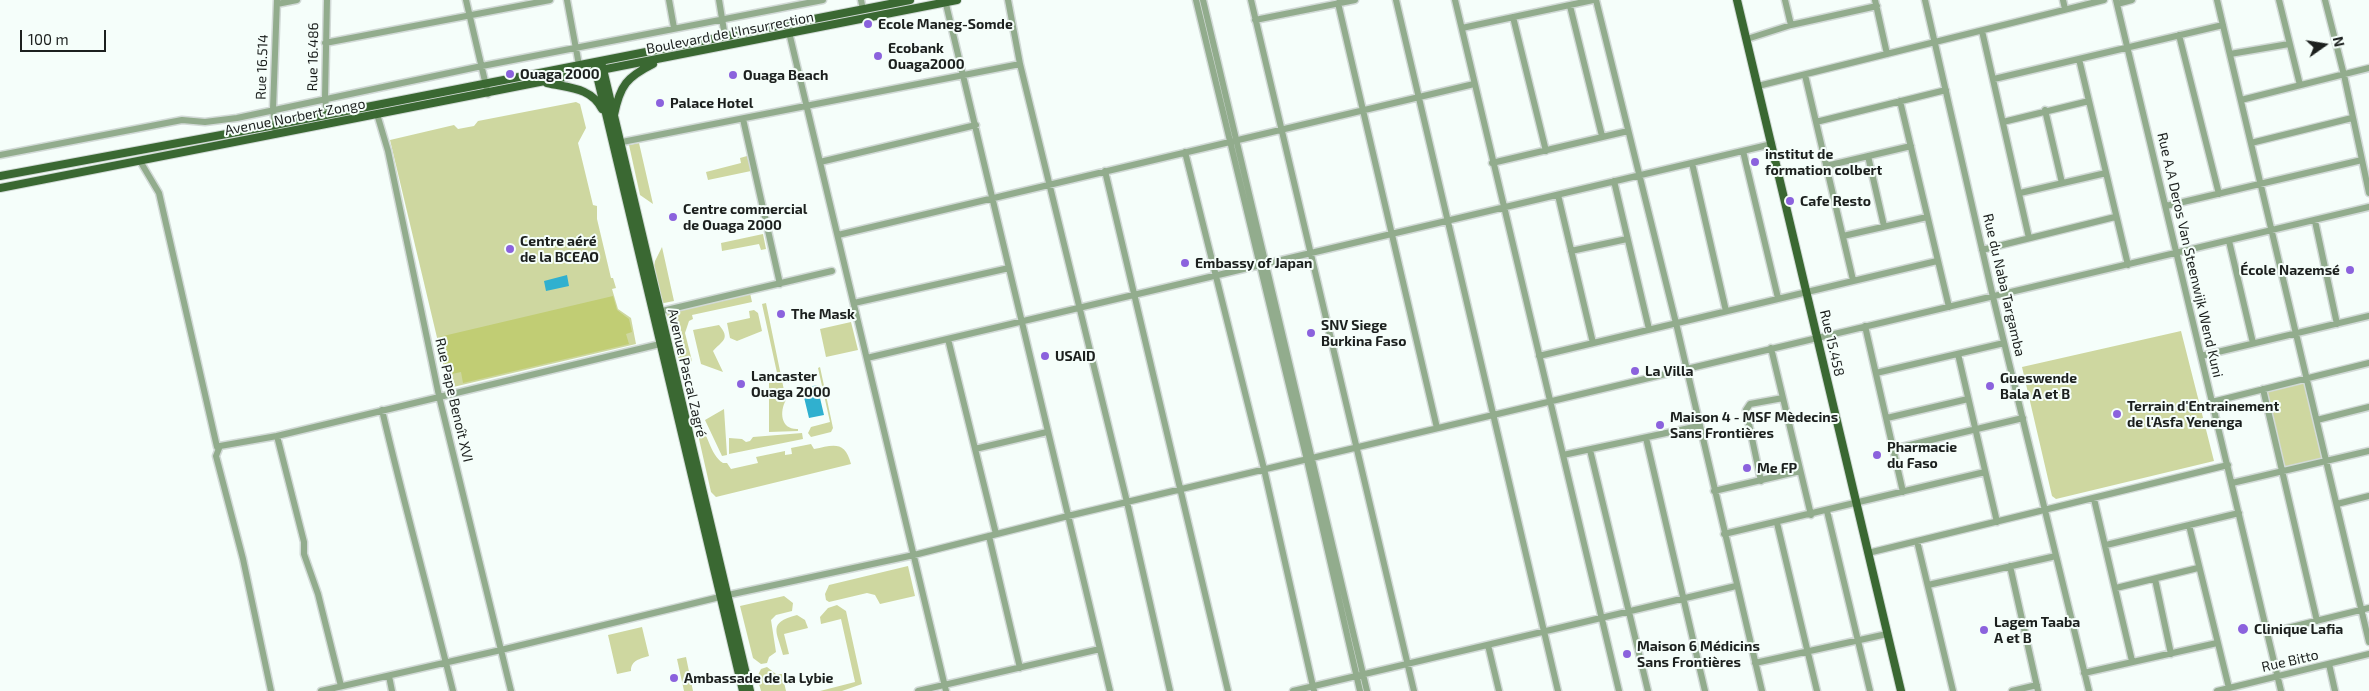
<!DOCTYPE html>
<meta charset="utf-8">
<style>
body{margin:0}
#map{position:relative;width:2369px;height:691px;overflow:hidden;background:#f5fefa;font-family:"Exo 2",sans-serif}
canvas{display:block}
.north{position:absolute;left:2299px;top:20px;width:50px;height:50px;-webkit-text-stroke:4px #f5fefa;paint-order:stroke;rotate:77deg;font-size:14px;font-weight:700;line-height:20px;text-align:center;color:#1c201e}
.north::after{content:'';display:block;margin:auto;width:18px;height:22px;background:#1c201e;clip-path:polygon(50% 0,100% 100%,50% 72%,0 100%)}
.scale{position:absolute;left:20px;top:30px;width:86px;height:22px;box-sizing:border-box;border:2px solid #1c201e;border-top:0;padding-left:6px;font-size:15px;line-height:18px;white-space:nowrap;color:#1c201e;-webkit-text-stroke:4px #f5fefa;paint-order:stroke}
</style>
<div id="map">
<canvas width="2369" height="691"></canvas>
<div class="north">N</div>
<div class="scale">100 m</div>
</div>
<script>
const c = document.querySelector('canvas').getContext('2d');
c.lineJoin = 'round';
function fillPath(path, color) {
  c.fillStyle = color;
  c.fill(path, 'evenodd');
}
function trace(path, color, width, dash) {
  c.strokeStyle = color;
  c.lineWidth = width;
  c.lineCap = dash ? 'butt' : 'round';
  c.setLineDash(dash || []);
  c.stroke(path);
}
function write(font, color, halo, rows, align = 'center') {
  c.font = font + ' "Exo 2",sans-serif';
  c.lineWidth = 4;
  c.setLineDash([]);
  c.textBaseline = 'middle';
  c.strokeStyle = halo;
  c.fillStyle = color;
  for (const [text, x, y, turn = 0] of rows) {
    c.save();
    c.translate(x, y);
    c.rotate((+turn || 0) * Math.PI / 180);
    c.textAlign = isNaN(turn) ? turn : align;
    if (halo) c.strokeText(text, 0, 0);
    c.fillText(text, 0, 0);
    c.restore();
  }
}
const green = new Path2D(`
 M 576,102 L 580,104 L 586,128 L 578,143 L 593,205 L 597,206 L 597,219 L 611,278 L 613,278 L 616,288 L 612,289 L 618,309 L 631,318 L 636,344 L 449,388 L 390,140 L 454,125 L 458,129 L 474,126 L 478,121 Z
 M 639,143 L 653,204 L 640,195 L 629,145 Z
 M 747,156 L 751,171 L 708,180 L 706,172 L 741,163 L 740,158 Z
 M 763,234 L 766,249 L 761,250 L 759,244 L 722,251 L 721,243 Z
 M 662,247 L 674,301 L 664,303 L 648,298 L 655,261 Z
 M 750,293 L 752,302 L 692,315 L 693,319 L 689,321 L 685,333 L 692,361 L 689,363 L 679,360 L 667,314 L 668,311 Z
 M 766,303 L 786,400 C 779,412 781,430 798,429 L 798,431 L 769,432 L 769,382 L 779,382 L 762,304 Z
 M 754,310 L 758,313 L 762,331 L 737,341 L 730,338 L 727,323 L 750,318 L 749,311 Z
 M 851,322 L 858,350 L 826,357 L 820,329 Z
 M 719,325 C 731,339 722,341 713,351 L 723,372 L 701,364 L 693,330 Z
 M 2181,331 L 2214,461 L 2056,499 L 2052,496 L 2022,367 Z
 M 820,367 L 833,428 L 831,432 L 811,437 L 808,433 L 811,427 L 830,422 L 818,368 Z
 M 2304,383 L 2323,460 L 2283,469 L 2265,392 Z
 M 724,409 L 727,455 L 722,456 L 705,420 Z
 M 698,426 C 709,432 709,454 723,463 L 727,463 L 731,469 L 758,463 L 756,457 L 785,451 L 785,455 L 792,454 L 791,448 L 811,444 L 814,449 C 833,445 845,440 851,464 L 716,497 L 711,492 L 697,430 Z
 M 802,433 L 803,439 L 729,454 L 729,438 L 742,439 L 746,442 L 750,441 L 753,437 Z
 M 908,566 L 915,596 L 880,604 L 875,595 L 867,593 L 829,602 L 826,600 L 825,594 L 829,585 Z
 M 784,596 L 793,603 L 792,611 L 776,615 L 771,620 L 776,652 L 769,657 L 767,663 L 761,664 L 753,658 L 740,606 Z
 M 837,605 L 846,611 L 862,684 L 842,691 L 820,691 L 855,682 L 841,619 L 821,624 L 820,617 L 828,608 Z
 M 797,615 L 805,620 L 808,628 L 784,634 L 789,654 L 783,655 C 777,631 767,623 797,615 Z
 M 642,627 L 649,656 C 640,659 631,660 631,671 L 617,674 L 608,635 Z
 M 686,657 L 693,691 L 684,691 L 677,659 Z
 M 767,667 L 776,674 L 782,674 L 786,691 L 761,691 L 757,677 L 761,669 Z`);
const forest = new Path2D(`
 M 613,296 L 617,310 L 629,319 L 632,332 L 626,334 L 629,344 L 463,383 L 461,372 L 447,375 L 439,337 Z`);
const water = new Path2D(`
 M 567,275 L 569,286 L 546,291 L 544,281 Z
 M 817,385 L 824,415 L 809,418 L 802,389 Z`);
const minor = new Path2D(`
 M 327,0 L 325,98 L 327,115
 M 466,0 L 488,94
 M 567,0 L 579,65
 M 669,0 L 674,28
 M 719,0 L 725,37
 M 861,0 L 863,10
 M 945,0 L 1110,691
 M 1008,0 L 1020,64 L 1127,502 L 1170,691
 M 1196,0 L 1307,460 L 1360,691
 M 1203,0 L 1367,691
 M 1251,0 L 1414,691
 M 1396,0 L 1558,691
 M 1455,0 L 1619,691
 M 1596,0 L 1676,323 L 1762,691
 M 1785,0 L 1791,25
 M 1875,0 L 1887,54
 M 1925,0 L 1993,297 L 2089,691
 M 2063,0 L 2065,9
 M 2116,0 L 2281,691
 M 2217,0 L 2369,642
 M 2279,0 L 2300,85
 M 2325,0 L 2344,75 L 2369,193
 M 1338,3 L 1437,428
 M 277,4 L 297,0
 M 2117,4 L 2132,0
 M 1570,6 L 1602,136
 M 1513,17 L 1546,151
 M 1255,20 L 1355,0
 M 788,28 L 946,691
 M 1462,28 L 1593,0
 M 1982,31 L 2029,238
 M 2179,35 L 2219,194
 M 1747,39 L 1791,25 L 1877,6
 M 325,43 L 550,0
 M 2230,54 L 2289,44
 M 2079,59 L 2128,265
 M 1805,75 L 1853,280
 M 1994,79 L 2223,25
 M 1758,86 L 2104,0
 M 2241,100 L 2369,68
 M 1900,101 L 1949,307
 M 2045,110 L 2062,183
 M 377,114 L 388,151 L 439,396 L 511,691
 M 743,119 L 780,284
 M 1816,122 L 1946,90
 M 2003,122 L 2089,101
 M 276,134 L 273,109 L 277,0
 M 617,143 L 1020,64
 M 2251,143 L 2352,118
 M 1743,151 L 1778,298
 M 1185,152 L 1264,469 L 1314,691
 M 0,155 L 182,120 L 205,122 L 237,118 L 482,66 L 823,0
 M 1868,156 L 1884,226
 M 140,161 L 159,193 L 217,447 L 220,446
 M 820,162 L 976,125
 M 1492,163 L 1628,131
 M 1692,163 L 1726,311
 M 1826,166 L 1911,146
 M 1105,171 L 1228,691
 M 1614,181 L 1649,329
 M 2020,193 L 2106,173
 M 1558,195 L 1593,343
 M 2166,206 L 2362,160
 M 2315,221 L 2337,324
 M 838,235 L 1474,84
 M 1843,236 L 1927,217
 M 2229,241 L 2253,343
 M 1982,250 L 2115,217
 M 1571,251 L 1627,239
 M 854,303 L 1009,268
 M 658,312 L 832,271
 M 1865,326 L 1903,492
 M 948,339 L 996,534
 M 1771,348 L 1811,515
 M 1958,354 L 1997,522
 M 1539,356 L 1937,261
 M 2201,356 L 2369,316
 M 867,358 L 1772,144
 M 1876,373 L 2004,343
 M 2263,389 L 2317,621
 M 2212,402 L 2369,363
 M 382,410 C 404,504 430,597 453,691
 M 1887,418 L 1968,399
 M 2317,420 L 2369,407
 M 277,436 L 304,542 L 304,554 L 318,594 L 341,686
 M 1646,438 L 1705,691
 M 220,446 L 277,436 L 660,344
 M 220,446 L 216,456 L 243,559 L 271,691
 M 975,449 L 1047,432
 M 1893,449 L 2023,418
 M 1590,450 L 1648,691
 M 1563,455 L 1699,426
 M 1761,481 L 1746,410 L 1750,404 L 1783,398
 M 2232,483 L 2369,451
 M 1714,491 L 1800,471
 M 2094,499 L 2132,661
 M 2337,504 L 2369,496
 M 1827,511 L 1870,691
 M 1777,523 L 1817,691
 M 2189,525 L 2229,688
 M 1724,534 L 1985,472
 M 989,536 L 1020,668
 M 1917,541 L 1953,691
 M 2106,545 L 2239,513
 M 1868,553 L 2228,465
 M 2010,566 L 2038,691
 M 2155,579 L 2171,654
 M 1928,585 L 2056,556
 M 2116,588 L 2198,568
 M 2267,633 L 2369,608
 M 1488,645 L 1499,691
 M 1755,663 L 1887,634
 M 2329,664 L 2335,691
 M 2084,673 L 2217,643
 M 389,676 L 392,691
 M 321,691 L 501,650 L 728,595 L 914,555 L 1068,516 L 2369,207
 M 918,691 L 1100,649
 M 1293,691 L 1736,586
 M 2012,691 L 2037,685
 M 2217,691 L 2369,654`);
const major = new Path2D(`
 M 1737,0 L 1901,691
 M 602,65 L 750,691
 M 595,67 L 743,691
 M 547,83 C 568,88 591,87 602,109
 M 614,115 C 620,85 627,77 653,64
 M 0,176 L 275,125 L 910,0
 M 0,188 L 957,0`);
const markers = [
 [868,24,5,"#8b62dd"],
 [878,56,5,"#8b62dd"],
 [510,74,5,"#8b62dd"],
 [733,75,5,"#8b62dd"],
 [660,103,5,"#8b62dd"],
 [1755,162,5,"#8b62dd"],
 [1790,201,5,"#8b62dd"],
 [673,217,5,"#8b62dd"],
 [510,249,5,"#8b62dd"],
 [1185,263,5,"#8b62dd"],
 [2350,270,5,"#8b62dd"],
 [781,314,5,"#8b62dd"],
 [1311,333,5,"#8b62dd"],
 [1045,356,5,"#8b62dd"],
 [1635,371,5,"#8b62dd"],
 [741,384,5,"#8b62dd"],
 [1990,386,5,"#8b62dd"],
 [2117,414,5,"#8b62dd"],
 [1660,425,5,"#8b62dd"],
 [1877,455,5,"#8b62dd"],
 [1747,468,5,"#8b62dd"],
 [2243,629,6,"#8b62dd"],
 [1984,630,5,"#8b62dd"],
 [1627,654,5,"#8b62dd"],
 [674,678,5,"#8b62dd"]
];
const poiNames = [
 ["Ecole Maneg-Somde",878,24],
 ["Ecobank",888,48],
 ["Ouaga2000",888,64],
 ["Ouaga 2000",520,74],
 ["Ouaga Beach",743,75],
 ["Palace Hotel",670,103],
 ["institut de",1765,154],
 ["formation colbert",1765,170],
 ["Cafe Resto",1800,201],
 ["Centre commercial",683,209],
 ["de Ouaga 2000",683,225],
 ["Centre aéré",520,241],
 ["de la BCEAO",520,257],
 ["Embassy of Japan",1195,263],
 ["École Nazemsé",2340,270,"right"],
 ["The Mask",791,314],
 ["SNV Siege",1321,325],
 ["Burkina Faso",1321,341],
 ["USAID",1055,356],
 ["La Villa",1645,371],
 ["Lancaster",751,376],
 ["Ouaga 2000",751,392],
 ["Gueswende",2000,378],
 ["Bala A et B",2000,394],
 ["Terrain d'Entrainement",2127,406],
 ["de l'Asfa Yenenga",2127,422],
 ["Maison 4 - MSF Mèdecins",1670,417],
 ["Sans Frontières",1670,433],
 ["Pharmacie",1887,447],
 ["du Faso",1887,463],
 ["Me FP",1757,468],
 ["Lagem Taaba",1994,622],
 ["A et B",1994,638],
 ["Clinique Lafia",2254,629],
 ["Maison 6 Médicins",1637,646],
 ["Sans Frontières",1637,662],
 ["Ambassade de la Lybie",684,678]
];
const streetNames = [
 ["Boulevard de l'Insurrection",730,33,-11],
 ["Rue 16.486",313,57,-89],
 ["Rue 16.514",262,67,-88],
 ["Avenue Norbert Zongo",295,117,-11],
 ["Rue A.A Deros Van Steenwijk Wend Kuni",2190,255,77],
 ["Rue du Naba Targamba",2004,285,77],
 ["Rue 15.458",1832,343,77],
 ["Avenue Pascal Zagré",687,373,77],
 ["Rue Pape Benoît XVI",454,400,77],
 ["Rue Bitto",2290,661,-13]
];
fillPath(green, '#ced7a0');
fillPath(forest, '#c1cd74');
fillPath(water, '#30b0cf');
trace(minor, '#d2dad7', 9);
trace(major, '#d2dad7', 10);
trace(minor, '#92ac8d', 6);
trace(major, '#3a6832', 8);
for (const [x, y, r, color] of markers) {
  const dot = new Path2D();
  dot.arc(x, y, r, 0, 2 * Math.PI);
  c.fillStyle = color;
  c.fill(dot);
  trace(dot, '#f5fefa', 2);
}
write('bold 14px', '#1c201e', '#f5fefa', poiNames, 'left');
write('14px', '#1c201e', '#f5fefa', streetNames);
</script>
